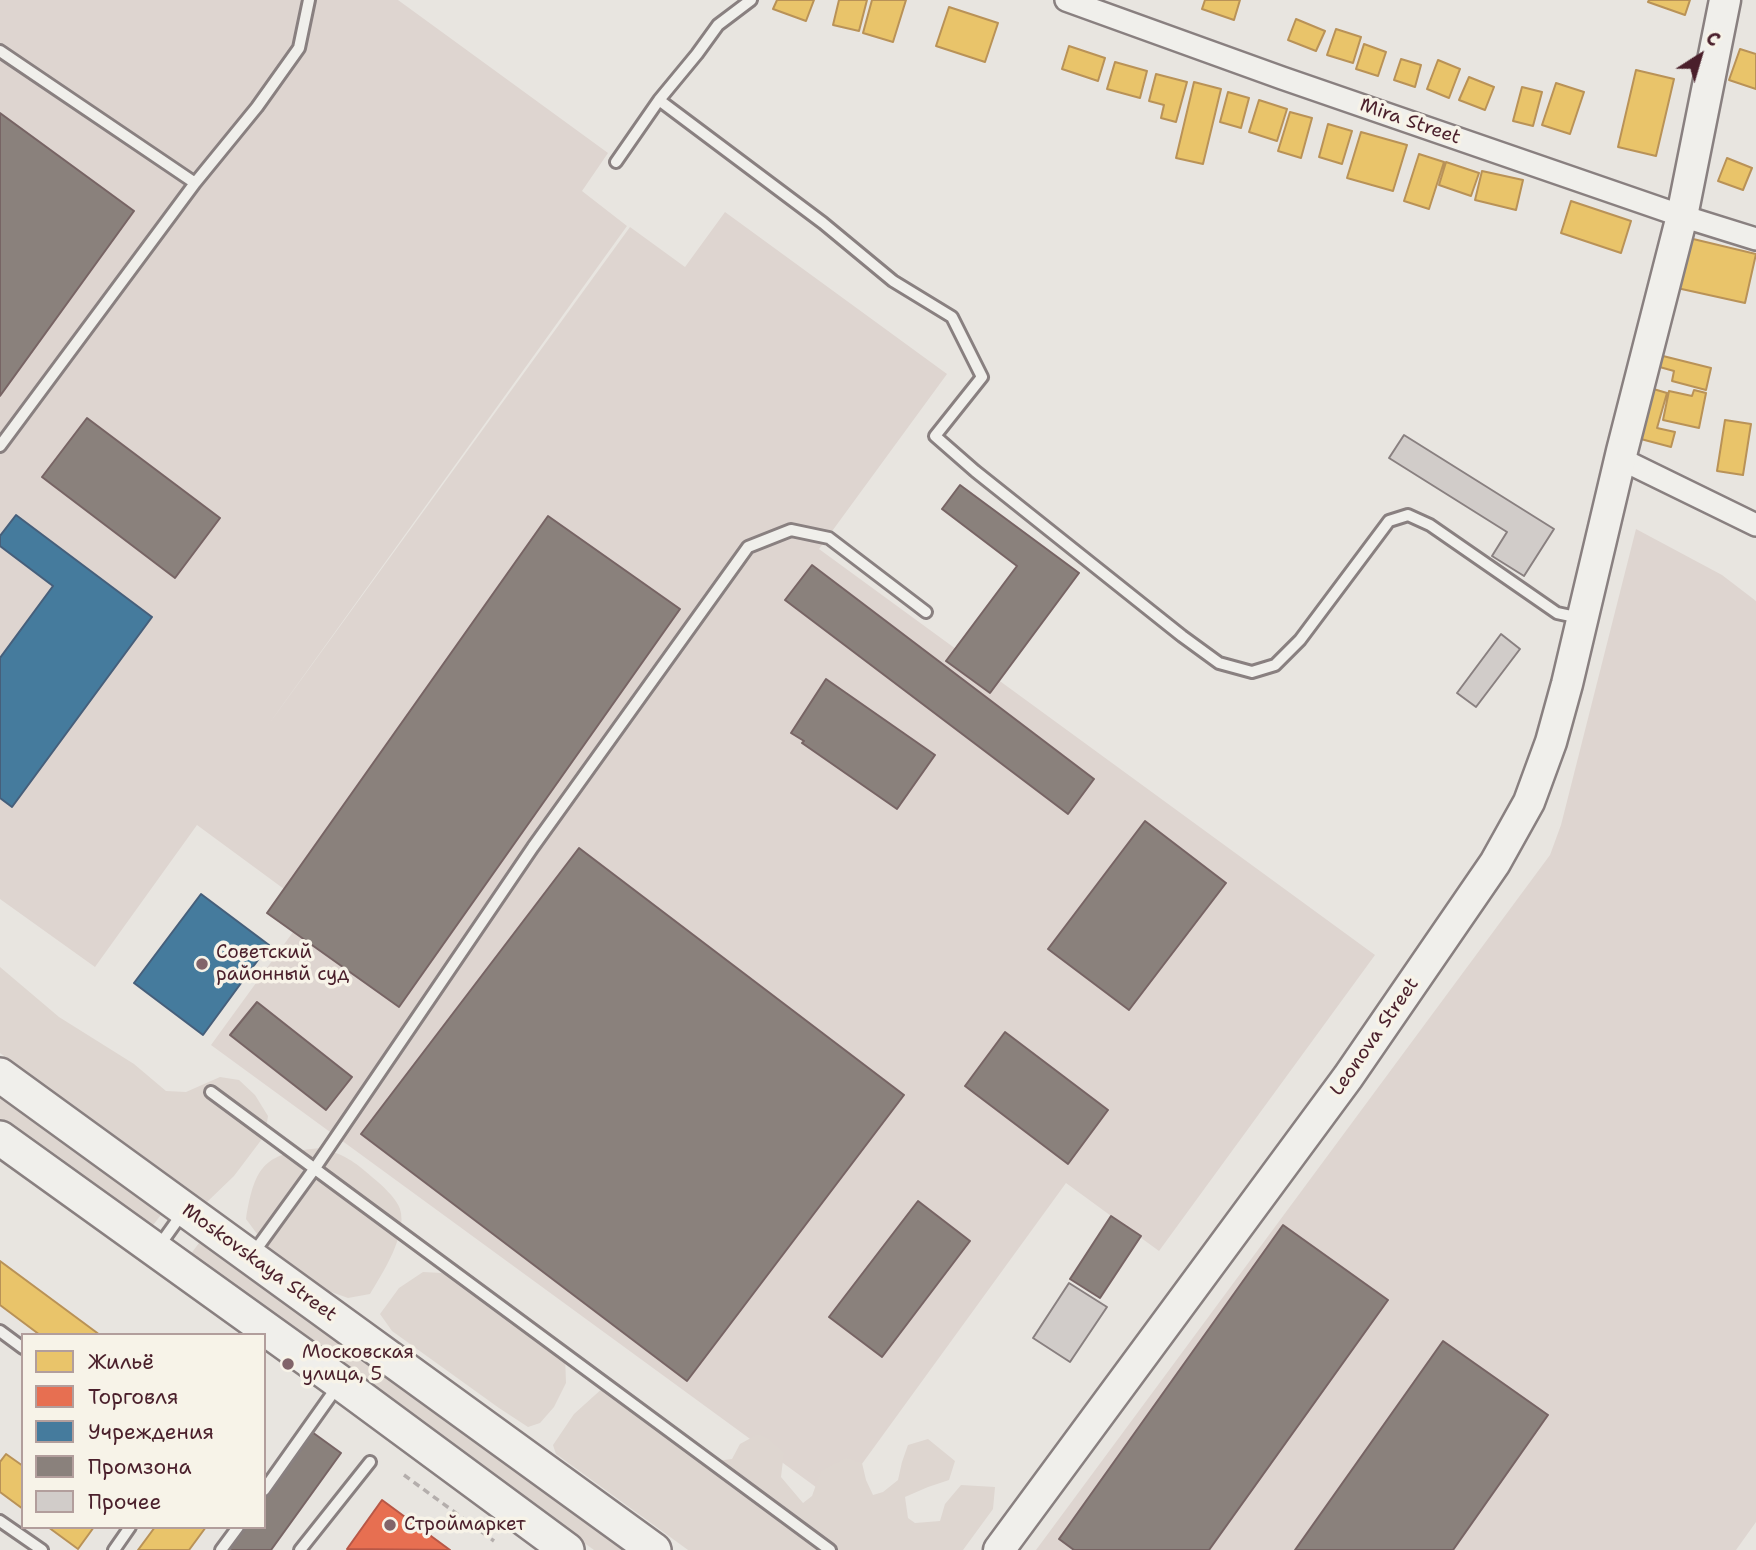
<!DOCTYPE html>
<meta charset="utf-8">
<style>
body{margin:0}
#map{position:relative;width:1756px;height:1550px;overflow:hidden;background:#e8e5e0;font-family:"Shantell Sans",sans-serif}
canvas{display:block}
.legend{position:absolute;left:21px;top:1333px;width:245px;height:196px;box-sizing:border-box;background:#f7f3e8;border:2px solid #b29e9c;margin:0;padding:9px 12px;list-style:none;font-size:21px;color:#4a1f2b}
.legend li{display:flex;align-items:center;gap:14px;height:35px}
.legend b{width:35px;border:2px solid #b29e9c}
.north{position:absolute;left:1665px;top:21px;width:70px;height:70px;-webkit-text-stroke:5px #f7f3e8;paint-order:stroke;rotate:37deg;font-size:19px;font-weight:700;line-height:28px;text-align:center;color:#4a1f2b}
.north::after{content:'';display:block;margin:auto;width:24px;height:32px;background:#4a1f2b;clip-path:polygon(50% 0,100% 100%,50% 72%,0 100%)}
</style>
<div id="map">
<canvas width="1756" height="1550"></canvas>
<ul class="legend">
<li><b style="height:19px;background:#e9c46a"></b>Жильё</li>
<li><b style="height:19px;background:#e76f51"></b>Торговля</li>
<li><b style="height:19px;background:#457b9d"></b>Учреждения</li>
<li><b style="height:19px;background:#8a817c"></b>Промзона</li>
<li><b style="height:19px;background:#d1ccc9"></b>Прочее</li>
</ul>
<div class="north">С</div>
</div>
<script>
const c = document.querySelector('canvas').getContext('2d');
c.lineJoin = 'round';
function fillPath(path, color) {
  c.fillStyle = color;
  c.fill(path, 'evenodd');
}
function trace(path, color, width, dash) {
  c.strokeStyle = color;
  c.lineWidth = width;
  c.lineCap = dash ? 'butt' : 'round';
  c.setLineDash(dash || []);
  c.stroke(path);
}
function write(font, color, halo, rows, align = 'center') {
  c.font = font + ' "Shantell Sans",sans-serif';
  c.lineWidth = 7;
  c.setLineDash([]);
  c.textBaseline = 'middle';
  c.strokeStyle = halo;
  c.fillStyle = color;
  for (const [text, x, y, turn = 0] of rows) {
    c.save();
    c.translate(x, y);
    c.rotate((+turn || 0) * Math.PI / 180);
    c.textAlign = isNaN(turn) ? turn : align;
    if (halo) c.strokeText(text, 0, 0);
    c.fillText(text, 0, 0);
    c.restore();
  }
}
const built = new Path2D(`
 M 0,0 L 398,0 L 608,153 L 582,191 L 627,226 L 266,728 L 630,227 L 685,267 L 725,212 L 947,374 L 819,549 L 1375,955 L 1159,1251 L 1066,1183 L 835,1501 L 211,1045 L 293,932 L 267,913 L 284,889 L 197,825 L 95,967 L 0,899 Z
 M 1636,529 L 1722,575 L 1756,601 L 1756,1522 L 1736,1550 L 1036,1550 L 1550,855 L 1561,825 Z`);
const green = new Path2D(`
 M 0,967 L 59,1017 L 134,1064 L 166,1091 L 186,1092 L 220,1077 L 239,1080 L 255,1095 L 268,1116 L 265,1135 L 234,1176 L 207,1202 L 0,1053 Z
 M 0,1086 L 167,1207 L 147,1233 L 0,1127 Z
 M 321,1148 C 345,1155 354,1161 372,1177 C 381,1184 397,1199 400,1209 C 408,1234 382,1274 370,1294 L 348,1298 L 320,1288 L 266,1246 L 246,1219 C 255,1164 265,1153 321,1148 Z
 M 202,1239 L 634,1550 L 594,1550 L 187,1259 Z
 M 423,1272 L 442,1273 L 515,1308 L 565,1355 L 566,1383 L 554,1407 L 540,1423 L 528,1427 L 499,1408 L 392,1331 L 380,1314 L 399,1288 Z
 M 605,1386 L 688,1453 L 708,1462 L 732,1459 L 740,1444 L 758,1434 L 770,1440 L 784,1452 L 781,1477 L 803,1503 L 812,1496 L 821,1471 L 846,1458 L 862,1463 L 866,1480 L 873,1495 L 883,1492 L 898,1480 L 902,1462 L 908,1445 L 928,1439 L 955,1461 L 949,1480 L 928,1487 L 905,1497 L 908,1518 L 915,1523 L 940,1521 L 945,1504 L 961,1485 L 995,1487 L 993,1509 L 963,1550 L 688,1550 L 556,1454 L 553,1445 L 574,1414 Z`);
const homes = new Path2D(`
 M 777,0 L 814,0 L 806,21 L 773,9 Z
 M 839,0 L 867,0 L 859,31 L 833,25 Z
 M 872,0 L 906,0 L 893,42 L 863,33 Z
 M 1205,0 L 1240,0 L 1234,20 L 1202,9 Z
 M 1649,0 L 1690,0 L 1685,15 L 1648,2 Z
 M 949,7 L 998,23 L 985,62 L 936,46 Z
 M 1296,19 L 1325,31 L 1316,51 L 1288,40 Z
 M 1336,29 L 1361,37 L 1353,63 L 1327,55 Z
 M 1364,44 L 1386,52 L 1378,76 L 1356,69 Z
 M 1069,46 L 1105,58 L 1098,81 L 1062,69 Z
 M 1740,49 L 1756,54 L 1756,89 L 1729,80 Z
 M 1401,59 L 1421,65 L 1415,87 L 1394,80 Z
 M 1438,60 L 1460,69 L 1449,98 L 1427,89 Z
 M 1115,62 L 1147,71 L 1140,98 L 1107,89 Z
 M 1636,70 L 1674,79 L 1656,156 L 1618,147 Z
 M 1156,74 L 1187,82 L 1176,122 L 1161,118 L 1164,105 L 1149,101 Z
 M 1469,77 L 1494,87 L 1485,110 L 1459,100 Z
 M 1194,82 L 1221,89 L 1203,164 L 1176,158 Z
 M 1556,83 L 1584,92 L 1570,134 L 1542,125 Z
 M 1522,87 L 1542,92 L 1533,126 L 1513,121 Z
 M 1228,92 L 1249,98 L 1241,128 L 1220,122 Z
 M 1259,100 L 1287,109 L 1277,141 L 1249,132 Z
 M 1290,112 L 1312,118 L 1301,158 L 1278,151 Z
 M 1328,124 L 1352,131 L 1342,164 L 1319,157 Z
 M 1361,132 L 1407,145 L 1393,191 L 1347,178 Z
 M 1419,154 L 1444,162 L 1429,209 L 1404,201 Z
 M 1727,158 L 1752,168 L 1743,190 L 1718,181 Z
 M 1446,162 L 1479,173 L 1471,196 L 1439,185 Z
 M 1482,171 L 1523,180 L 1516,210 L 1475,200 Z
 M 1571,201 L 1631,221 L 1621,253 L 1561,233 Z
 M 1689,238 L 1756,254 L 1745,303 L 1677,288 Z
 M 1659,355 L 1711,368 L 1706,390 L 1672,381 L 1674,371 L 1656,366 Z
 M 1650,388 L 1667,393 L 1657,428 L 1675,432 L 1671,447 L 1637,438 Z
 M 1694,390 L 1706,393 L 1699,428 L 1663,420 L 1669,391 L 1692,396 Z
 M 1725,420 L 1751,424 L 1743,475 L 1717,471 Z
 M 0,1261 L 100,1335 L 40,1335 L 0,1305 Z
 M 6,1454 L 23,1466 L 23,1509 L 0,1492 L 0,1462 Z
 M 48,1527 L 94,1527 L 78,1549 Z
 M 155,1527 L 206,1527 L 189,1550 L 138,1550 Z`);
const shops = new Path2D(`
 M 382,1500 L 450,1550 L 347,1549 Z`);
const public = new Path2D(`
 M 16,515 L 152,617 L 12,807 L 0,798 L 0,658 L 53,586 L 0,546 L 0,536 Z
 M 201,894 L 269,945 L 203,1035 L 134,983 Z`);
const industry = new Path2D(`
 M 0,113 L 134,211 L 0,396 Z
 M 87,418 L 220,518 L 175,578 L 42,477 Z
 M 960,485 L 1079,573 L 990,693 L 946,661 L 1017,566 L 942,509 Z
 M 548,516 L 680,609 L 399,1007 L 267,913 Z
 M 812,565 L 1094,779 L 1068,814 L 785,600 Z
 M 826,679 L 935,755 L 897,809 L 802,743 L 804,741 L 791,733 Z
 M 1145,821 L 1226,883 L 1129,1010 L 1048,949 Z
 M 579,848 L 904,1095 L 687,1381 L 361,1134 Z
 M 257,1002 L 352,1077 L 326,1110 L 230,1035 Z
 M 1005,1032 L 1108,1110 L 1068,1164 L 965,1086 Z
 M 918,1201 L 970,1241 L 882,1357 L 829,1317 Z
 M 1111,1216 L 1141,1236 L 1100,1298 L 1070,1279 Z
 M 1283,1225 L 1388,1300 L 1209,1550 L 1074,1550 L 1059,1539 Z
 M 1443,1341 L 1548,1415 L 1453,1550 L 1295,1550 Z
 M 312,1432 L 341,1453 L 271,1550 L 227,1550 L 243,1527 L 264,1527 L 264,1498 Z`);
const building = new Path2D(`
 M 1404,435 L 1554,529 L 1524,576 L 1492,556 L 1507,532 L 1389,458 Z
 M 1501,634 L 1520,649 L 1476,707 L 1457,693 Z
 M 1069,1283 L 1107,1307 L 1070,1362 L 1033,1338 Z`);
const path = new Path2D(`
 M 404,1475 L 494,1541`);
const lane = new Path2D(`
 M 751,0 L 718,25 L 697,54 L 659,100 L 823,223 L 893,281 L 952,317 L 982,377 L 935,436 L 975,471 L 1182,636 L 1219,663 L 1252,672 L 1275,665 L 1300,640 L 1389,521 L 1408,515 L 1430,525 L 1557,613 L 1580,618
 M 0,51 L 195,183
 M 616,162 L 659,100
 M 0,446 L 195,183 L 257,107 L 299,48 L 309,0
 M 211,1092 L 830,1550
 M 159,1246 L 184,1211
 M 252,1255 L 315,1168 L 533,847 L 748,547 L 791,530 L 829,538 L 926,612
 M 0,1331 L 23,1348
 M 264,1490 L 337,1387
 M 0,1521 L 42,1550
 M 114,1550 L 130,1527
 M 221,1550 L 238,1527
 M 300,1550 L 370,1462`);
const street = new Path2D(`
 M 1066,0 L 1282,78 L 1682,216 L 1756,239
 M 1621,459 L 1756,525`);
const secondary = new Path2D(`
 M 999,1550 L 1348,1077 L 1495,863 L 1529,802 L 1551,742 L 1567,684 L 1622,451 L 1682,216 L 1725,0`);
const primary = new Path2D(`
 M 0,1075 L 654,1550
 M 0,1138 L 334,1378 L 567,1550`);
const markers = [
 [202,964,7,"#81646a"],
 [288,1364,7,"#81646a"],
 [390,1525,7,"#81646a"]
];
const streetNames = [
 ["Mira Street",1410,122,19],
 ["Leonova Street",1375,1037,-55],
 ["Moskovskaya Street",259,1263,36]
];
const poiNames = [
 ["Советский",216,953],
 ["районный суд",216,975],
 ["Московская",302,1353],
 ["улица, 5",302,1375],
 ["Строймаркет",404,1525]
];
fillPath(built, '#ded5d0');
fillPath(green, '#ded6d0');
fillPath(homes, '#e9c46a');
trace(homes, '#b99257', 2);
fillPath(shops, '#e76f51');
trace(shops, '#b85746', 2);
fillPath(public, '#457b9d');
trace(public, '#465f7b', 2);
fillPath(industry, '#8a817c');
trace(industry, '#776464', 2);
fillPath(building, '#d1ccc9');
trace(building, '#898080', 2);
trace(lane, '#898080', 16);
trace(street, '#898080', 26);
trace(secondary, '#898080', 35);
trace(primary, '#898080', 38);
trace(path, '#b4aeac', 3.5, [7, 5]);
trace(lane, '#f0efeb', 10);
trace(street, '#f0efeb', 21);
trace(secondary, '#f0efeb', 30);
trace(primary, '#f0efeb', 33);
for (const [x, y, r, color] of markers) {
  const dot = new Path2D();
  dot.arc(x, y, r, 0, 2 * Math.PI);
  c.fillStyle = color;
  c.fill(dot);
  trace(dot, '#f7f3e8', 2.5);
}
write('19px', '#4a1f2b', '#f7f3e8', streetNames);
write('19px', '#4a1f2b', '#f7f3e8', poiNames, 'left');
</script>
